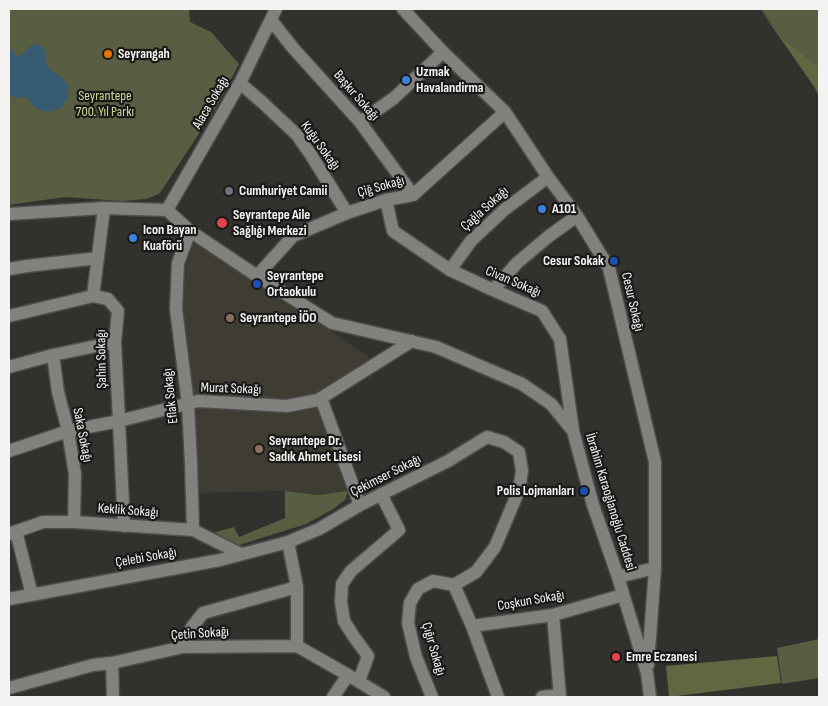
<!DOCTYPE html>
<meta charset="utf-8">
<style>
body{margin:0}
#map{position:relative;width:828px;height:706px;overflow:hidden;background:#32312e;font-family:"Sofia Sans Condensed",sans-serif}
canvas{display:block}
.frame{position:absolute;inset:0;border:10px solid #f4f3f1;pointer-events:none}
</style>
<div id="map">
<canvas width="828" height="706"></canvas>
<div class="frame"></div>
</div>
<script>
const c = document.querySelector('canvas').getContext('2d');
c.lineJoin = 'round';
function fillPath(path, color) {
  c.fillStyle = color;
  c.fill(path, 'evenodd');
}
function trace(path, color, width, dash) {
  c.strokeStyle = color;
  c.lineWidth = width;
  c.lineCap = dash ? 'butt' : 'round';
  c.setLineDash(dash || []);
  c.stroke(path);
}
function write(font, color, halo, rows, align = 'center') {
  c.font = font + ' "Sofia Sans Condensed",sans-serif';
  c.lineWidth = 4.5;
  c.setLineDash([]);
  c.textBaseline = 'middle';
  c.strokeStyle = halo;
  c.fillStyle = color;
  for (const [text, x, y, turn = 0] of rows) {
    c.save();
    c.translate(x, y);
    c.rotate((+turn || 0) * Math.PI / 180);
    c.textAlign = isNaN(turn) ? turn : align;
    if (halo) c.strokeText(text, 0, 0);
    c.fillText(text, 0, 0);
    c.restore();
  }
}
const built = new Path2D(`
 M 193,239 L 368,356 L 366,365 L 317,393 L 287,401 L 191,395 L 182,323 L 185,272 Z
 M 196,404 L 320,405 L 348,485 L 348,491 L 318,495 L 285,491 L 197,493 Z`);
const green = new Path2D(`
 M 9,9 L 189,9 L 190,22 L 211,32 L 239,64 L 217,106 L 164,187 L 159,194 L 146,199 L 121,201 L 65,197 L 9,205 Z
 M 761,9 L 819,9 L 819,66 L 784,40 Z
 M 285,491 L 318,495 L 348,491 L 345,500 L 333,509 L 306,524 L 233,547 L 209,534 L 234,527 L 239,537 L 285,518 Z
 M 819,639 L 819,678 L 782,684 L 777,648 Z`);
const forest = new Path2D(`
 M 760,9 L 784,40 L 819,66 L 819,96 L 815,88 Z
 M 777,656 L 781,683 L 669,697 L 666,666 Z`);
const water = new Path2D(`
 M 37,44 C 51,50 42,58 48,67 C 53,76 63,73 67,85 C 73,101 56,117 40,110 C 33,108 31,102 26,97 L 16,98 L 9,95 L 9,77 L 11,72 L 9,65 L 9,48 L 18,57 C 26,54 27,44 37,44 Z`);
const minor = new Path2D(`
 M 403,9 L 443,52 L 505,112 L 548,177 L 577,216 L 609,268 L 655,462 L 655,568 L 648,665
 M 271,20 L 293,48 L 360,122 L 413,195
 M 240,83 L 263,103 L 297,135 L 311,155 L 347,213
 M 360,122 L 394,98 L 443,52
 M 386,200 L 393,231 L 450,270 L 493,290 L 542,311 L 560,339 L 573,430
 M 104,208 L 93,296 L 108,299 L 118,311 L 115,342 L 119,421 L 124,526
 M 167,210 L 240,83 L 276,9
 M 9,214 L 104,208 L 167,210 L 190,231 L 257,276 L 332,323 L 436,347 L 522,384 L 551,404 L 573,431 L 593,505 L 618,577 L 647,673 L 650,697
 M 190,231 L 178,263 L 176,309 L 188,404 L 191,463 L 193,530
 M 9,269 L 27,266 L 98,258
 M 450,270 L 471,241 L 504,210 L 548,177
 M 257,276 L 293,236 L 347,213 L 386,200 L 413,195 L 505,112
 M 493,290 L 517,263 L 549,236 L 577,216
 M 9,316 L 93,296
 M 53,355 L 58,392 L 68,431 L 75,474 L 74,522
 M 9,367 L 53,355 L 115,342
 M 321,398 L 360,505
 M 9,451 L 68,431 L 119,421 L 198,401 L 287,406 L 318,400 L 412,341
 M 16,531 L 32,595
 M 9,534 L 43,522 L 74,522 L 193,530 L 241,554
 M 618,577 L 655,568
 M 454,585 L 472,626 L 498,697
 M 9,599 L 220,560 L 288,542
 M 553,615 L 560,697
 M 472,626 L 553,615 L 623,595
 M 297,646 L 297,587
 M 183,647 L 192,627 L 203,613 L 297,587 L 288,542 L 319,529 L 360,505 L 448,461 L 487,437 L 504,442 L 519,452 L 522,471 L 519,490 L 495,547 L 476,572 L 454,585
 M 112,663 L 113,697
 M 359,681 L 368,656 L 354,637 L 344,621 L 341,602 L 342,584 L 351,571 L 399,530 L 381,494
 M 9,688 L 93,665 L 112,663 L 183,647 L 297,646 L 348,675 L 384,697
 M 333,697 L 348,675
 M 432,697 L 416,657 L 408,623 L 410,603 L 418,589 L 433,581 L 454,585
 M 542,697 L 560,695`);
const markers = [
 [108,54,5,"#e8710a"],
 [406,80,5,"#3f7fe0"],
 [229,191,5,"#6b7280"],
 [542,209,5,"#3f7fe0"],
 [222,223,6,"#e0444e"],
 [133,238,5,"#3f7fe0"],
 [614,261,5,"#1a4fb4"],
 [257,284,5,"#1a4fb4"],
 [230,318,5,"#8d6e63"],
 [259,449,5,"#8d6e63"],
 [584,491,5,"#1a4fb4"],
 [616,657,5,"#e0444e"]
];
const poiNames = [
 ["Seyrangah",118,54],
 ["Uzmak",416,72],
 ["Havalandirma",416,88],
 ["Cumhuriyet Camii",239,191],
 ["A101",552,209],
 ["Seyrantepe Aile",233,215],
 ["Sağlığı Merkezi",233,231],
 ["Icon Bayan",143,230],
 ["Kuaförü",143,246],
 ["Cesur Sokak",604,261,"right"],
 ["Seyrantepe",267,276],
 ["Ortaokulu",267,292],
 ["Seyrantepe İÖO",240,318],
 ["Seyrantepe Dr.",269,441],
 ["Sadık Ahmet Lisesi",269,457],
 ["Polis Lojmanları",574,491,"right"],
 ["Emre Eczanesi",626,657]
];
const parkNames = [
 ["Seyrantepe",105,96],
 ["700. Yıl Parkı",105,112]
];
const streetNames = [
 ["Başkır Sokağı",356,96,49],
 ["Alaca Sokağı",211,103,-60],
 ["Kuğu Sokağı",320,146,54],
 ["Çiğ Sokağı",381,187,-16],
 ["Çağla Sokağı",485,209,-42],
 ["Civan Sokağı",513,282,23],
 ["Cesur Sokağı",632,302,77],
 ["Şahin Sokağı",102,359,-91],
 ["Murat Sokağı",231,389,2],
 ["Eflak Sokağı",171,396,-96],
 ["Saka Sokağı",82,435,79],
 ["Çekimser Sokağı",386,476,-27],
 ["İbrahim Karaoğlanoğlu Caddesi",610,502,73],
 ["Keklik Sokağı",128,511,4],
 ["Çelebi Sokağı",146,558,-10],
 ["Coşkun Sokağı",531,601,-10],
 ["Çetin Sokağı",200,634,-4],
 ["Çığır Sokağı",433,649,74]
];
fillPath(built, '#3f3c34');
fillPath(green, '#585e42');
fillPath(forest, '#606842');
fillPath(water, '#385b74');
trace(minor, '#4e4d4b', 15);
trace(minor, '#82817e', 12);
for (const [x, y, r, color] of markers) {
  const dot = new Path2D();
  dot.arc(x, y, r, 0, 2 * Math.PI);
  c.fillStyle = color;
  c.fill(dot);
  trace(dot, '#1a1918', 2);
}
write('bold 14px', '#f4f3f1', '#1a1918', poiNames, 'left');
write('14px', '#cdda98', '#1a1918', parkNames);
write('14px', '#f4f3f1', '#1a1918', streetNames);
</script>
